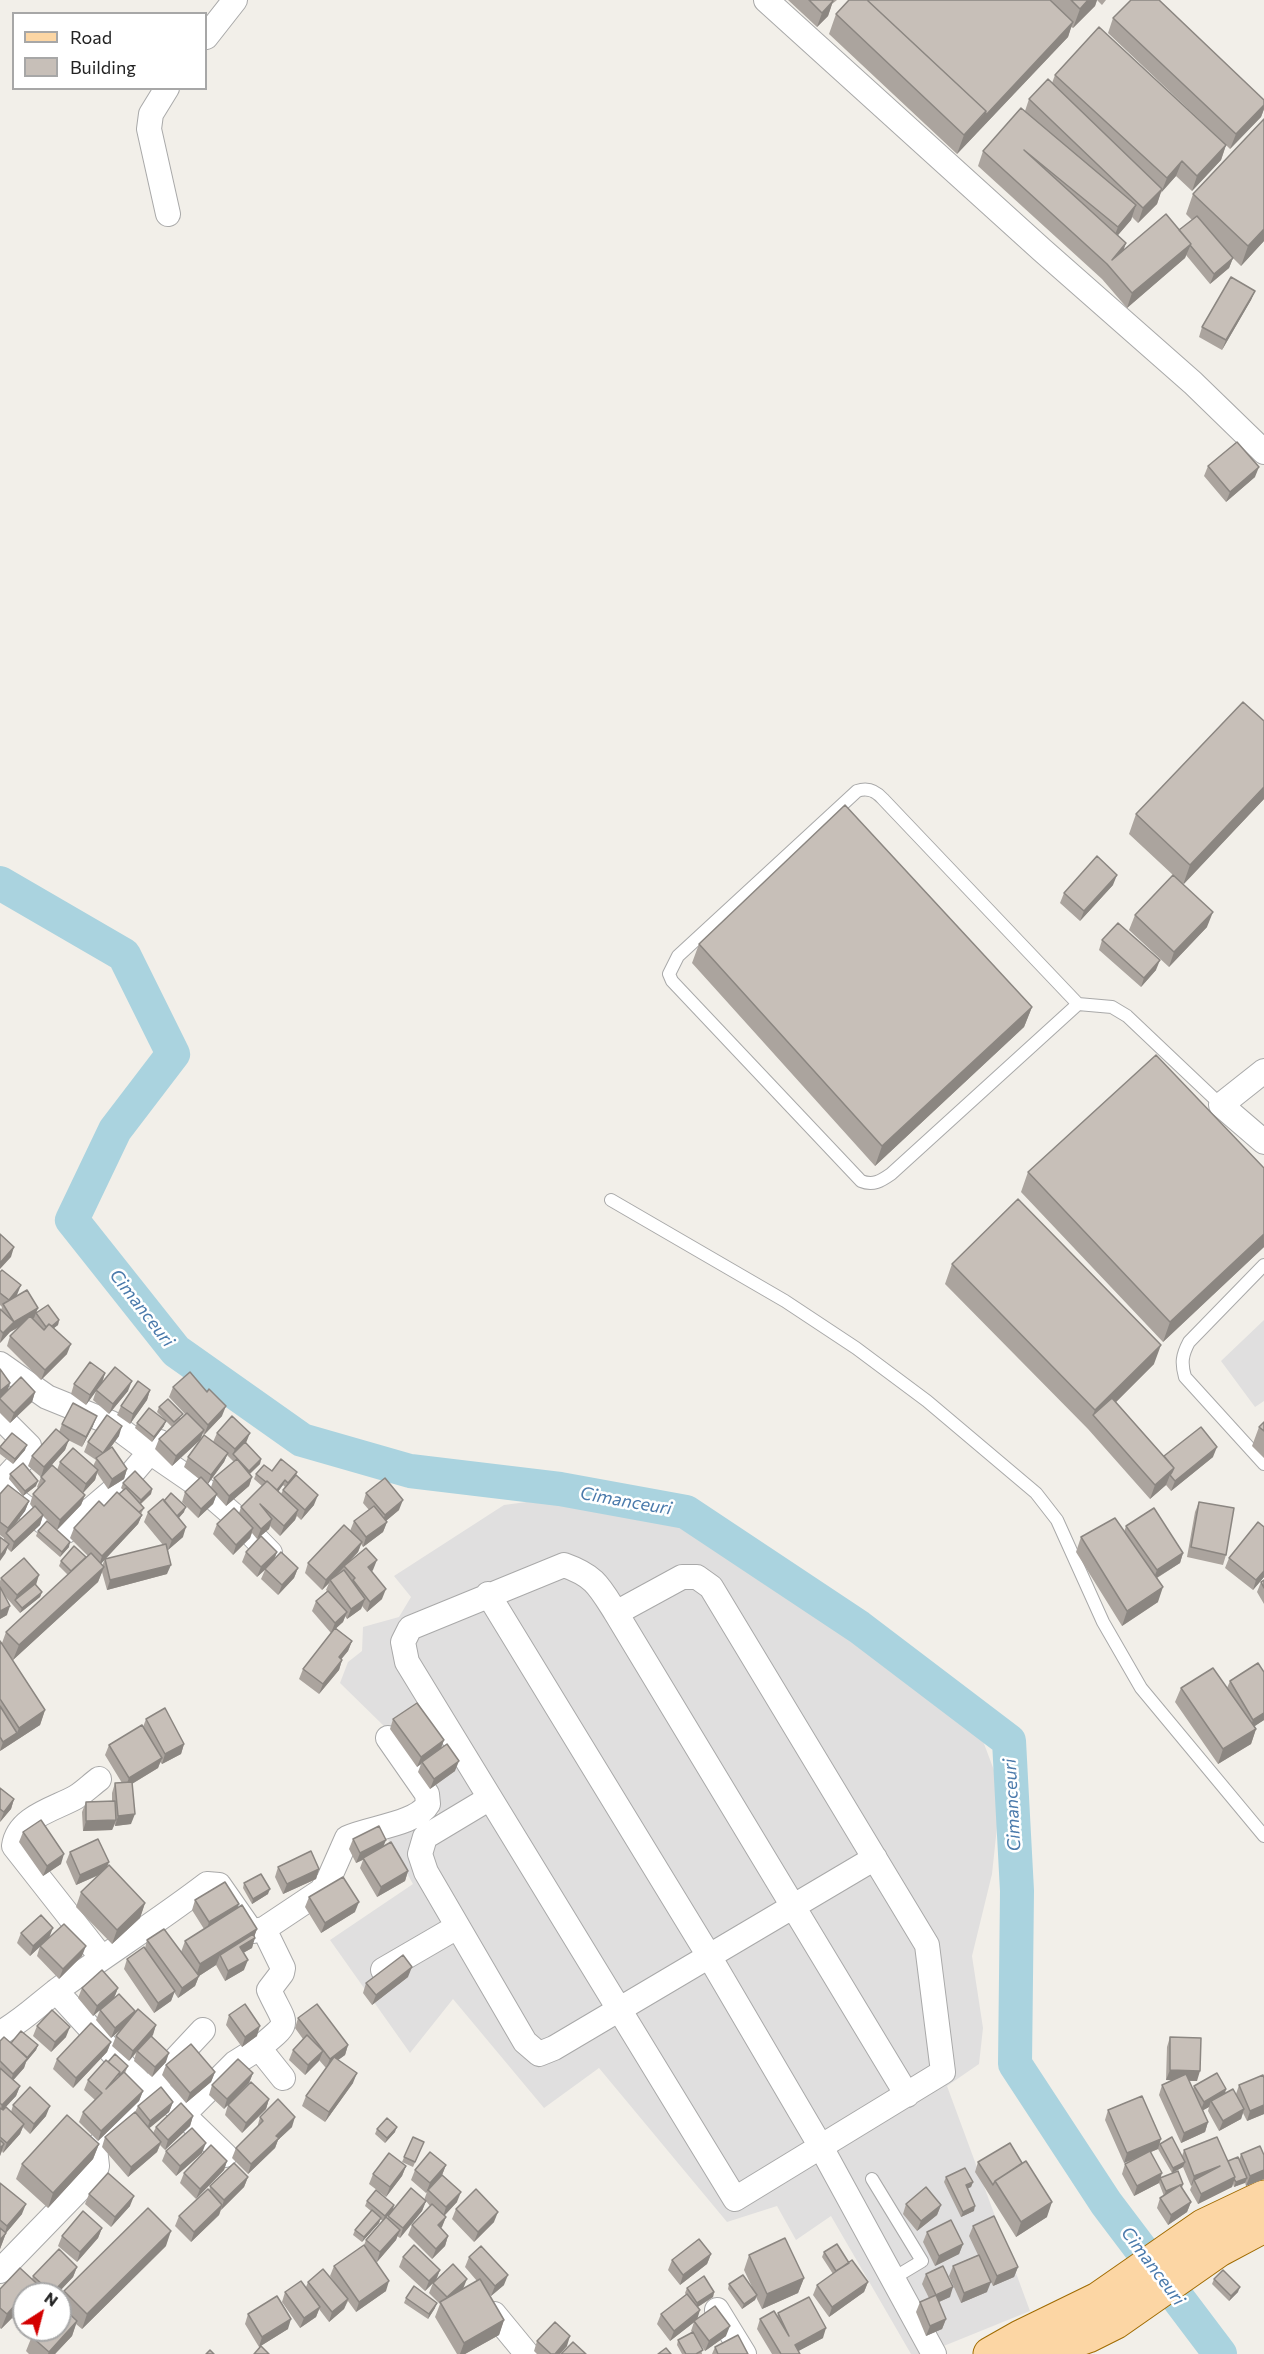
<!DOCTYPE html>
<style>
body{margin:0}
#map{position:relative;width:1264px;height:2354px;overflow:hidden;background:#f2efe9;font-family:Commissioner,sans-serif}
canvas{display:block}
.legend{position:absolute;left:12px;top:12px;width:195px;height:78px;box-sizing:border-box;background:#fff;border:2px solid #a7a7a7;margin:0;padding:8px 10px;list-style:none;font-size:18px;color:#222}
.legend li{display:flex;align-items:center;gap:12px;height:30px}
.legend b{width:30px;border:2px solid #a7a7a7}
.north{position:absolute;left:12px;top:2282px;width:60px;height:60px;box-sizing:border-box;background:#fff;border:2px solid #a7a7a7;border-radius:50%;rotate:36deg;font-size:16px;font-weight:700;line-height:24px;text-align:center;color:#222}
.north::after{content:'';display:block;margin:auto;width:21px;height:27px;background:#d40000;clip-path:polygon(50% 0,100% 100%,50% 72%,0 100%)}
</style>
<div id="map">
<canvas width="1264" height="2354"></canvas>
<ul class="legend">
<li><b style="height:8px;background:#fcd6a4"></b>Road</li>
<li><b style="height:16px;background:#c7bfb8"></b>Building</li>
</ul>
<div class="north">N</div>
</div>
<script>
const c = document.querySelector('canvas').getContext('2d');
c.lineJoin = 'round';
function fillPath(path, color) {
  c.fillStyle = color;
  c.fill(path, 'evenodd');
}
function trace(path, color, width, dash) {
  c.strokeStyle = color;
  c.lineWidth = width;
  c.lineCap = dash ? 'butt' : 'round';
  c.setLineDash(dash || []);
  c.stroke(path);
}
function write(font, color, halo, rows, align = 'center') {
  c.font = font + ' Commissioner,sans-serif';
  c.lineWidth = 5;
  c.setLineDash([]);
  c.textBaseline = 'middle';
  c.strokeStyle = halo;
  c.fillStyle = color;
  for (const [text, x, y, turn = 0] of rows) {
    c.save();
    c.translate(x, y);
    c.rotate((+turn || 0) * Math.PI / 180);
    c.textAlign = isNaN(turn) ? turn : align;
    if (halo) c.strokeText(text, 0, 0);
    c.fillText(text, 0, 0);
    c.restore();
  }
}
const residential = new Path2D(`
 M 1264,1320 L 1264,1401 L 1255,1407 L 1221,1361 Z
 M 640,1493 L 701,1518 L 983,1741 L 1001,1789 L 992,1874 L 972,1956 L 983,2028 L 979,2064 L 947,2086 L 1030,2311 L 924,2354 L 911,2354 L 831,2216 L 796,2240 L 777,2206 L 727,2222 L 599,2068 L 544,2108 L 453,1999 L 410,2053 L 330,1940 L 413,1884 L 386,1836 L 439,1813 L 387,1729 L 340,1683 L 348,1662 L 362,1651 L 363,1627 L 399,1617 L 411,1597 L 394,1576 L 504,1505 L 587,1494 Z`);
const river = new Path2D(`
 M 0,883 L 124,955 L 173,1054 L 115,1130 L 72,1220 L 176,1351 L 302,1440 L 410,1471 L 560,1489 L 686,1512 L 859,1627 L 1009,1741 L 1017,1891 L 1015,2064 L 1106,2203 L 1220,2354`);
const lane = new Path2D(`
 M 1078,1004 L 883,799 C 876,791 868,787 857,791 L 678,956 L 669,974 L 672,981 L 861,1181 C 873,1186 881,1181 891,1174 L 1078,1004 L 1112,1007 L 1127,1016 L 1221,1105
 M 611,1200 L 785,1301 L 856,1348 L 927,1401 L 1036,1493 L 1057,1520 L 1103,1622 L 1141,1688 L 1264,1836
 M 1264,1265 L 1189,1342 C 1182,1355 1181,1363 1185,1377 L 1264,1464
 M 872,2179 L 922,2261 L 892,2279`);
const street = new Path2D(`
 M 766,0 L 1042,250 L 1193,383 L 1264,452
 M 206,37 L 235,0
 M 167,88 L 151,114 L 149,129 L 168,214
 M 1264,1071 L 1221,1105 L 1264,1142
 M 0,1364 L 47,1397 L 111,1423 L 150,1452 L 160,1442
 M 0,1417 L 29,1446 L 27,1455 L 0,1484
 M 0,1488 L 57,1532 L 66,1531 L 127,1479 L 150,1452 L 201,1487 L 231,1513 L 270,1553
 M 564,1565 C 595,1576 599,1586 616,1613 L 682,1577 L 697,1577 L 711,1587 L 927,1945 L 943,2072 L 735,2199 L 407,1662 L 403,1642 L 410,1628 Z
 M 488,1594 L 709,1956 L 821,2147 L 934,2354
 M 616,1613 L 907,2095
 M 99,1779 C 91,1785 84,1792 76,1797 C 55,1809 18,1817 14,1846 L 102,1958
 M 490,1798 L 425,1837 L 420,1854 L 426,1872 L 525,2042 L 539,2054 L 554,2048 L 875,1858
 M 264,1929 L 283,1968 L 282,1973 L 269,1990 C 286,2027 293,2020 259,2048 L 283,2078
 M 383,1970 L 457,1927
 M 56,1991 L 152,2096
 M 0,2033 C 23,2021 42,2001 63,1986 C 111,1951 160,1920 207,1884 L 219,1885 L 249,1928 L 253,1931 L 264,1929 L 321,1891 L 328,1881 L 347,1838 C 368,1828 417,1824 428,1804 L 427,1794 L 388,1738
 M 159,2091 L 158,2081 L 160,2076 L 203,2030
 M 184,2114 L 235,2063 L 259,2048
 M 0,2271 L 95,2173 L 97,2166 L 95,2149 L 159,2091 L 225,2155
 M 717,2310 L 744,2354
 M 494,2314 L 527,2354`);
const primary = new Path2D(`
 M 990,2354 L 1020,2337 L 1098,2299 L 1203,2226 L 1264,2197
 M 1020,2354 L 1056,2347 L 1088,2336 L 1116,2322 L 1219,2250 L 1264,2226`);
const wall = new Path2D(`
 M 788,0 L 837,0 L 832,4 L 828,16 L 817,27 Z
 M 849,0 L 1106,0 L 1102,5 L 1097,0 L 1095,6 L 1073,28 L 1071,27 L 1068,37 L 957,154 L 829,34 L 836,14 Z
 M 1113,18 L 1264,100 L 1264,109 L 1261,117 L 1230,149 L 1226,145 L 1221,160 L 1192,191 L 1176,176 L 1161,192 L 1157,204 L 1138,223 L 1132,217 L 1131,220 L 1118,235 L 1124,250 L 1179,230 L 1192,220 L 1186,214 L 1193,194 L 1264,119 L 1264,241 L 1241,266 L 1231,256 L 1233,258 L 1229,268 L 1210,284 L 1186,255 L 1185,258 L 1127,308 L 1102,279 L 978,166 L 983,151 L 1025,111 L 1029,99 L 1052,83 L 1055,75 L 1223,142 L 1108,33 Z
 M 1255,291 L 1251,300 L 1222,350 L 1199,337 L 1202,327 Z
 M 1208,466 L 1255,477 L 1226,502 L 1204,476 Z
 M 1264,799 L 1183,884 L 1207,927 L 1169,967 L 1129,930 L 1135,915 L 1173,875 L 1129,834 L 1136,814 Z
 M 1113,885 L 1080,921 L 1060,903 L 1064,893 Z
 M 1102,940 L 1156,970 L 1141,987 L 1099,950 Z
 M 699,944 L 1032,1007 L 1024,1027 L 875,1166 L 692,963 Z
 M 1264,1168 L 1264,1247 L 1163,1342 L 1021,1192 L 1028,1172 Z
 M 952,1264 L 1154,1364 L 1116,1402 L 1164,1456 L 1213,1457 L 1171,1491 L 1166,1485 L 1150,1499 L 1088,1429 L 945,1284 Z
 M 0,1272 L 17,1295 L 15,1297 L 38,1308 L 36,1313 L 59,1320 L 58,1325 L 54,1328 L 67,1354 L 41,1380 L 7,1346 L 10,1336 L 21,1326 L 10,1332 L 0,1343 L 0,1309 L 1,1310 L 2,1307 L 0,1305 Z
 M 0,1369 L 10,1383 L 7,1390 L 35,1392 L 32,1402 L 10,1423 L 0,1413 Z
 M 105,1373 L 102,1383 L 128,1391 L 109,1414 L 93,1400 L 96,1391 L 86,1405 L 71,1394 L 74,1384 Z
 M 173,1387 L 222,1416 L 204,1435 L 203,1433 L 200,1440 L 172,1466 L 155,1449 L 159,1439 L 172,1427 L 157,1412 L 159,1407 L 181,1418 L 185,1414 L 169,1397 Z
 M 150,1390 L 147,1400 L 130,1424 L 117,1415 L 121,1406 Z
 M 1264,1422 L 1264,1458 L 1252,1446 L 1259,1427 Z
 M 137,1423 L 164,1426 L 152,1442 L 135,1428 Z
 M 62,1424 L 93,1426 L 82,1447 L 68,1440 L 65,1450 L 41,1477 L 28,1466 L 32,1456 L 59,1432 Z
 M 217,1433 L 246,1443 L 261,1459 L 260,1464 L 250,1474 L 252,1477 L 249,1486 L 226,1506 L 216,1495 L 213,1504 L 198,1518 L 182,1502 L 185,1492 L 199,1479 L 184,1467 L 188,1457 L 213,1442 ZM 227,1455 L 234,1462 L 214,1478 L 211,1487 L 208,1484 L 224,1462 Z
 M 119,1436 L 110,1448 L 127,1469 L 124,1479 L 108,1489 L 97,1473 L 95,1480 L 83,1493 L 85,1495 L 81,1505 L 57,1530 L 43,1516 L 40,1525 L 11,1552 L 7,1548 L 5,1554 L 4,1538 L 0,1535 L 0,1494 L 29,1501 L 25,1511 L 14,1525 L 33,1508 L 30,1504 L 33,1494 L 38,1488 L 37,1487 L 41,1477 L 57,1470 L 60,1462 L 93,1466 L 96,1460 L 84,1452 L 88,1442 Z
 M 0,1447 L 25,1450 L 13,1464 L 0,1454 Z
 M 272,1471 L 297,1472 L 296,1476 L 314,1505 L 301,1520 L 297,1516 L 295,1520 L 280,1536 L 270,1526 L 269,1529 L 257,1539 L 252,1533 L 250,1538 L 233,1555 L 213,1534 L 217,1524 L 239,1513 L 241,1507 L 262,1486 L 254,1479 L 256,1474 ZM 283,1485 L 285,1487 L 283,1490 L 281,1494 L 278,1491 Z
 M 10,1474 L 36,1486 L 23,1496 L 9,1479 Z
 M 123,1483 L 152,1489 L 151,1494 L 141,1504 L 144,1508 L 141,1514 L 142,1515 L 138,1524 L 100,1564 L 102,1566 L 105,1559 L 163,1545 L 144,1522 L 148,1512 L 164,1501 L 184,1512 L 179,1518 L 183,1537 L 168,1550 L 167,1548 L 167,1574 L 107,1590 L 102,1572 L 98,1582 L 13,1660 L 11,1658 L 45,1710 L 40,1725 L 0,1751 L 0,1641 L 2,1643 L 6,1632 L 68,1575 L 59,1566 L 61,1561 L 86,1557 L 88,1556 L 70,1538 L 74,1528 L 104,1506 L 119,1494 L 123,1490 L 121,1488 Z
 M 366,1493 L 399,1510 L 386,1521 L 387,1522 L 383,1532 L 363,1547 L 361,1544 L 358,1552 L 347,1563 L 373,1570 L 372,1571 L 382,1599 L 367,1612 L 362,1606 L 361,1609 L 347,1619 L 345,1616 L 343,1622 L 336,1628 L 352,1641 L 348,1651 L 341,1659 L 342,1660 L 339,1670 L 319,1694 L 299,1679 L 303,1669 L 331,1633 L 312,1611 L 316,1601 L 327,1591 L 326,1590 L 329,1583 L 322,1590 L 305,1573 L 308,1563 L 350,1531 L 354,1521 L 369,1510 L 363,1503 Z
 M 1199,1502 L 1226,1555 L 1223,1565 L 1187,1557 L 1195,1512 Z
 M 1126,1526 L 1183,1553 L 1180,1563 L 1157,1578 L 1158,1602 L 1122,1626 L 1076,1552 L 1081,1537 L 1124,1532 Z
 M 1264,1527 L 1264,1577 L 1253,1590 L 1225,1568 L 1229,1558 Z
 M 38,1531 L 69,1547 L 60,1557 L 36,1536 Z
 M 246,1552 L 277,1552 L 274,1560 L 298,1568 L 294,1578 L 278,1595 L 261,1579 L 265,1570 L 257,1577 L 242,1562 Z
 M 1,1578 L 36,1585 L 42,1592 L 40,1597 L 20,1613 L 5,1596 L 7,1615 L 0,1619 L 0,1581 Z
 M 1264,1580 L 1264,1604 L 1257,1592 L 1261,1582 Z
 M 1264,1672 L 1264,1720 L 1254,1726 L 1256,1729 L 1251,1744 L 1218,1764 L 1175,1702 L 1181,1688 L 1227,1688 L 1230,1681 Z
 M 146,1719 L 184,1744 L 181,1754 L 162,1764 L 160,1762 L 158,1768 L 132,1784 L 131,1824 L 115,1826 L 115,1824 L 112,1830 L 83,1831 L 82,1812 L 86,1802 L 112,1801 L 112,1793 L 115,1783 L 122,1783 L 105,1755 L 109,1745 L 143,1727 Z
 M 393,1719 L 444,1740 L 441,1749 L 455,1771 L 430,1789 L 418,1772 L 421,1764 L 417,1767 L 390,1729 Z
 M 0,1788 L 14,1799 L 11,1809 L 0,1822 Z
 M 23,1832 L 61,1864 L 43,1876 L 19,1842 Z
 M 353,1839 L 383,1846 L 408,1871 L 405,1881 L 377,1897 L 360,1868 L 363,1860 L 356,1863 L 349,1849 Z
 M 70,1852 L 107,1868 L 145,1903 L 140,1918 L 112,1944 L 76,1907 L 81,1892 L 99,1875 L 76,1885 L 66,1862 Z
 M 278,1867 L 319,1869 L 316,1879 L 283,1894 L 275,1877 Z
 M 244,1883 L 268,1894 L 252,1904 L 243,1888 Z
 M 309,1897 L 355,1912 L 321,1933 L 305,1907 Z
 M 195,1900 L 237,1908 L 257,1929 L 254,1936 L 252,1948 L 243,1953 L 244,1970 L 225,1981 L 216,1965 L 199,1976 L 195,1986 L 178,1998 L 174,1992 L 171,2001 L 154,2013 L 124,1969 L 127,1959 L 145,1948 L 147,1940 L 181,1952 L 185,1941 L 204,1929 L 192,1910 Z
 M 21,1933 L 82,1956 L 59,1979 L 37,1956 L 40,1946 L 45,1942 L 30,1956 L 17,1943 Z
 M 408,1977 L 372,2005 L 363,1993 L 366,1983 Z
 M 82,1988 L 118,1988 L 114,1998 L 135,2011 L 133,2016 L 156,2025 L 152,2036 L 166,2062 L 152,2077 L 134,2061 L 136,2053 L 129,2061 L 112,2046 L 116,2036 L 120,2030 L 111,2038 L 96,2020 L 100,2010 L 93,2016 L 78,1998 Z
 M 229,2015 L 257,2036 L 242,2047 L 226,2025 Z
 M 298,2018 L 348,2045 L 345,2055 L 338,2060 L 353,2083 L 325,2122 L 302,2106 L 306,2096 L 326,2068 L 319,2060 L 305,2075 L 289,2060 L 293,2050 L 303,2039 L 295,2028 Z
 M 37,2026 L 66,2037 L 51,2052 L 33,2036 Z
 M 1170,2037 L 1197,2081 L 1189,2081 L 1193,2089 L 1194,2086 L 1226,2089 L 1225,2093 L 1236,2094 L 1239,2085 L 1264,2078 L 1264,2114 L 1247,2121 L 1243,2113 L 1241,2119 L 1219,2131 L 1208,2111 L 1209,2107 L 1203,2110 L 1208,2122 L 1205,2132 L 1181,2143 L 1159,2095 L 1162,2085 L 1172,2080 L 1166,2080 L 1167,2047 Z
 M 0,2041 L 11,2043 L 38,2045 L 36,2050 L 26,2062 L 24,2068 L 13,2080 L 20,2086 L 16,2096 L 3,2110 L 11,2112 L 13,2105 L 46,2116 L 30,2134 L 23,2127 L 20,2134 L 3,2153 L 2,2151 L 0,2156 Z
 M 111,2042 L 107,2052 L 73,2088 L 53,2069 L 57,2059 Z
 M 108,2062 L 128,2066 L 125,2073 L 143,2091 L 139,2101 L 98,2141 L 79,2122 L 83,2112 L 95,2100 L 84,2090 L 88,2080 Z
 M 166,2065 L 215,2072 L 211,2082 L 186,2103 L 162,2075 Z
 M 253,2073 L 249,2083 L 224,2109 L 209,2095 L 212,2085 Z
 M 269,2099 L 266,2109 L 242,2133 L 225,2115 L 228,2105 Z
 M 173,2102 L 169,2112 L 149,2128 L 153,2133 L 156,2127 L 193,2116 L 190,2126 L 165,2150 L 160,2145 L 157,2152 L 128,2177 L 102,2147 L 105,2137 L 135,2112 L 138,2106 Z
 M 1108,2110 L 1160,2144 L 1182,2156 L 1184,2150 L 1228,2161 L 1239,2160 L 1241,2154 L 1264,2155 L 1264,2179 L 1246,2186 L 1245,2182 L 1234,2187 L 1233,2184 L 1232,2187 L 1198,2204 L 1190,2190 L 1192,2185 L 1191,2186 L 1183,2167 L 1172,2173 L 1158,2149 L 1151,2152 L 1160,2178 L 1183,2184 L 1182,2188 L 1191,2202 L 1187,2212 L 1168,2225 L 1157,2208 L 1160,2198 L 1164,2196 L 1159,2183 L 1134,2196 L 1122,2174 L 1125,2164 L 1139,2157 L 1124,2163 L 1105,2120 Z
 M 260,2117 L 292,2127 L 278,2140 L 275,2148 L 248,2174 L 232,2158 L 236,2148 L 257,2128 Z
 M 377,2129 L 395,2132 L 385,2143 L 375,2134 Z
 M 413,2137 L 422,2147 L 413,2167 L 402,2162 Z
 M 99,2144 L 93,2159 L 48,2208 L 16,2179 L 22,2164 Z
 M 166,2151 L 202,2153 L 176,2176 L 162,2161 Z
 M 227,2161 L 224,2170 L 196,2199 L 180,2183 L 184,2173 Z
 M 978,2162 L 1047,2217 L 1016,2237 L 975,2172 Z
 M 446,2165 L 442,2175 L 457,2202 L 445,2215 L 446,2217 L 441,2228 L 448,2236 L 445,2246 L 432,2259 L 408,2235 L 412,2225 L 430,2206 L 426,2201 L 422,2211 L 400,2238 L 397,2236 L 396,2240 L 377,2262 L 386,2291 L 356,2312 L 348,2301 L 344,2309 L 329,2322 L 319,2309 L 316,2317 L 300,2328 L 282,2302 L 285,2292 L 306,2287 L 308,2282 L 337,2286 L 330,2276 L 334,2266 L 364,2245 L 366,2240 L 383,2221 L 380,2219 L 379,2223 L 362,2242 L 353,2235 L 355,2230 L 371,2211 L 365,2206 L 367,2201 L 393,2210 L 386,2218 L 387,2219 L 388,2216 L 424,2200 L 427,2192 L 426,2193 L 411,2180 L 415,2170 Z
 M 406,2166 L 402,2176 L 386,2197 L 369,2184 L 373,2174 Z
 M 248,2177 L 244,2187 L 221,2210 L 219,2215 L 191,2242 L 175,2226 L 179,2216 L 209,2191 L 210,2186 Z
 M 946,2177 L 973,2182 L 971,2187 L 967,2189 L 974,2211 L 961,2217 L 944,2182 Z
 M 0,2183 L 22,2214 L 6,2233 L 0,2249 Z
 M 89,2194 L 130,2206 L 111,2227 L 85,2204 Z
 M 906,2204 L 941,2205 L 937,2215 L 917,2231 L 903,2214 Z
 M 456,2209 L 494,2222 L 474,2242 L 452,2219 Z
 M 973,2226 L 1018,2267 L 1014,2277 L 993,2286 L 987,2273 L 987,2292 L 961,2303 L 949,2276 L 953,2266 L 978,2255 L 969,2236 Z
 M 102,2228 L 98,2238 L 77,2262 L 58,2246 L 62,2236 Z
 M 927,2232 L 963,2244 L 959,2254 L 935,2266 L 923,2242 Z
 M 166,2246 L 82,2329 L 76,2324 L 72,2336 L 55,2354 L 29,2354 L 26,2351 L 32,2336 L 26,2330 L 60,2330 L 60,2303 L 64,2291 Z
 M 824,2252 L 849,2263 L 868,2282 L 864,2292 L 829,2317 L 813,2295 L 817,2285 L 833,2274 L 822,2257 Z
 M 711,2254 L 707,2264 L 680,2285 L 668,2270 L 672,2260 Z
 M 749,2255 L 804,2278 L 798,2293 L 762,2309 L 756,2297 L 755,2300 L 742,2309 L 728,2289 L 729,2284 L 752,2287 L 744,2270 Z
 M 403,2257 L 440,2270 L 436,2280 L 463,2289 L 477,2281 L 465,2267 L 469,2257 L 504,2285 L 491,2296 L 488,2293 L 504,2320 L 499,2335 L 465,2354 L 457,2354 L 435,2317 L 440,2304 L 429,2293 L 433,2283 L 425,2291 L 399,2267 Z
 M 77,2267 L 73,2277 L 57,2294 L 24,2294 L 24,2329 L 12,2318 L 1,2329 L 0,2328 L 0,2289 L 32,2279 L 33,2276 Z
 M 926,2274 L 950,2297 L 939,2302 L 946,2319 L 942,2329 L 926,2336 L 916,2312 L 920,2302 L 929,2298 L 922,2284 Z
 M 1214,2279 L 1238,2292 L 1229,2301 L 1212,2284 Z
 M 687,2288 L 714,2292 L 713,2297 L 698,2307 L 697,2319 L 726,2336 L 705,2351 L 700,2344 L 702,2354 L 682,2354 L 677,2345 L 678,2340 L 692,2332 L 691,2331 L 694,2322 L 670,2341 L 657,2324 L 661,2314 L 686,2295 L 685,2293 Z
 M 406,2298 L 435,2308 L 428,2319 L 404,2303 Z
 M 778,2313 L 823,2338 L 798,2351 L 800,2354 L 772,2354 L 757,2329 L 760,2319 L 777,2317 Z
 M 248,2314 L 288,2329 L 259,2347 L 245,2324 Z
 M 537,2341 L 567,2346 L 560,2354 L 537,2354 L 534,2351 Z
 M 715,2347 L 748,2354 L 712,2354 Z`);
const shadedWall = new Path2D(`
 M 1088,0 L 1097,0 L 1095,6 L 1073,28 L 1080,9 Z
 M 833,1 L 828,16 L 817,27 L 822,13 Z
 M 1073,22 L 1068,37 L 957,154 L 964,135 Z
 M 1264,105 L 1264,109 L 1261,117 L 1230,149 L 1236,134 Z
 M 1226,145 L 1221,160 L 1192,191 L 1197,176 Z
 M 1182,161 L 1176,176 L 1161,193 L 1167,178 Z
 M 1162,189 L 1157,204 L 1138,223 L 1143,208 Z
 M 1136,205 L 1131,220 L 1112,242 L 1118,227 Z
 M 1264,229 L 1264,241 L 1241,266 L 1248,246 Z
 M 1126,243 L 1121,258 L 1112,260 Z
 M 1191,244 L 1185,258 L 1127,308 L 1132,293 Z
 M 1233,258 L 1229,268 L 1210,284 L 1214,274 Z
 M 1255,291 L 1251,300 L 1222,350 L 1226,340 Z
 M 1259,467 L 1255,477 L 1226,502 L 1230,492 Z
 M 1264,787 L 1264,799 L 1183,885 L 1190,865 Z
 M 1117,875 L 1113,885 L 1080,921 L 1084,911 Z
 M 1213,912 L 1207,927 L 1169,967 L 1174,952 Z
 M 1160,960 L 1156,970 L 1141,987 L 1144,978 Z
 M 1032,1007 L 1024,1027 L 875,1166 L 882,1146 Z
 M 1264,1234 L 1264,1247 L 1163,1342 L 1170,1322 Z
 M 14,1247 L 11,1257 L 0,1269 L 0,1263 Z
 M 21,1285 L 17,1295 L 5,1310 L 9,1300 Z
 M 38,1308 L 34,1318 L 10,1332 L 14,1322 Z
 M 59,1320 L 58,1325 L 46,1334 L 48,1329 Z
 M 14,1322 L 10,1332 L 0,1343 L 3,1333 Z
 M 71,1344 L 67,1354 L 41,1380 L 45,1370 Z
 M 1161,1345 L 1154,1364 L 1098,1420 L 1093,1415 L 1095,1410 Z
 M 105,1373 L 102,1383 L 86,1405 L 90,1395 Z
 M 132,1381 L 128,1391 L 109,1414 L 113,1404 Z
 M 10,1383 L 7,1393 L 0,1398 L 0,1391 Z
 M 150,1390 L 147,1400 L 130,1424 L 133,1414 Z
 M 35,1392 L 32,1402 L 10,1423 L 14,1413 Z
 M 226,1406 L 222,1416 L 204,1435 L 208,1425 Z
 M 97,1416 L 93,1426 L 82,1447 L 86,1437 Z
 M 166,1421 L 164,1426 L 152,1442 L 154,1437 Z
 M 122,1426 L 119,1436 L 99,1463 L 103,1453 Z
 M 204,1430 L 200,1440 L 172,1466 L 176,1456 Z
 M 250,1433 L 246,1443 L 234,1456 L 233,1454 L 235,1449 Z
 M 69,1440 L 65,1450 L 41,1477 L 44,1467 Z
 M 27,1445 L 25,1450 L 13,1464 L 15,1459 Z
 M 1217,1447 L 1213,1457 L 1171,1491 L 1175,1481 Z
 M 228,1453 L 224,1462 L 207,1485 L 211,1475 Z
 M 261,1459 L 260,1464 L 247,1476 L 249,1471 Z
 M 1174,1468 L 1171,1477 L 1170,1475 L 1166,1485 L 1150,1499 L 1155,1485 Z
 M 127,1469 L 124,1479 L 108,1489 L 112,1479 Z
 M 98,1470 L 95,1480 L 82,1494 L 86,1484 Z
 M 252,1477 L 249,1486 L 226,1506 L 229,1496 Z
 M 285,1480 L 283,1485 L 275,1496 L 276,1491 Z
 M 38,1481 L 36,1486 L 23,1496 L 25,1491 Z
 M 152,1489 L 151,1494 L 139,1505 L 141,1500 Z
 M 217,1494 L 213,1504 L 198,1518 L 201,1509 Z
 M 85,1495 L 81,1505 L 57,1530 L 60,1520 Z
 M 318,1495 L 314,1505 L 301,1520 L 305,1510 Z
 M 403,1500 L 399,1510 L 381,1525 L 385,1515 Z
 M 29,1501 L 25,1511 L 7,1535 L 6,1533 L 8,1528 Z
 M 186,1507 L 184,1512 L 174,1523 L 176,1518 Z
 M 298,1510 L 295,1520 L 280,1536 L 284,1526 Z
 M 43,1515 L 40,1525 L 11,1552 L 14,1542 Z
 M 142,1515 L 138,1524 L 99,1566 L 102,1556 Z
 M 272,1519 L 269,1529 L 257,1539 L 261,1529 Z
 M 387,1522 L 383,1532 L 363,1547 L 366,1537 Z
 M 186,1527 L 183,1537 L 168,1550 L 172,1540 Z
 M 253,1528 L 250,1538 L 233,1555 L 236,1545 Z
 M 70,1542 L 69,1547 L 60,1557 L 62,1552 Z
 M 362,1542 L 358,1552 L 331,1581 L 330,1580 L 329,1583 L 322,1590 L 326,1580 Z
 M 9,1544 L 5,1554 L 0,1561 L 0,1556 Z
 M 277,1552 L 273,1562 L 257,1577 L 261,1567 Z
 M 1183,1553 L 1180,1563 L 1153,1580 L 1157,1570 Z
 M 377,1560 L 373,1570 L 365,1577 L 368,1567 Z
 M 171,1565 L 167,1574 L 107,1590 L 110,1580 Z
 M 104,1567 L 98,1582 L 13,1660 L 19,1645 Z
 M 298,1568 L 294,1578 L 278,1595 L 282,1585 Z
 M 1264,1571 L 1264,1577 L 1253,1590 L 1256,1580 Z
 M 39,1575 L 36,1585 L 15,1600 L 17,1595 Z
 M 1163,1587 L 1158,1602 L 1122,1626 L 1127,1611 Z
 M 386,1589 L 382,1599 L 367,1612 L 370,1602 Z
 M 42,1592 L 40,1597 L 20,1613 L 22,1608 Z
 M 365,1599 L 361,1609 L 347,1619 L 351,1609 Z
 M 10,1606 L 7,1615 L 0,1619 L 0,1611 Z
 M 347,1612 L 343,1622 L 331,1633 L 335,1623 Z
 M 352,1641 L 348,1651 L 335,1667 L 339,1657 Z
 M 342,1660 L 339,1670 L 319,1694 L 323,1684 Z
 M 45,1710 L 40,1725 L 0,1751 L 3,1742 L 17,1733 L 19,1728 Z
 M 1264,1713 L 1264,1720 L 1249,1730 L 1253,1720 Z
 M 1256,1729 L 1251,1744 L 1218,1764 L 1223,1749 Z
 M 444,1740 L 440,1750 L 422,1762 L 421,1764 L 417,1767 L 421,1757 Z
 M 184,1744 L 181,1754 L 162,1764 L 165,1754 Z
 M 162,1758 L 158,1768 L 125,1788 L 129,1778 Z
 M 459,1761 L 455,1771 L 430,1789 L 434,1779 Z
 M 14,1799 L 11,1809 L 0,1822 L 4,1812 Z
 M 135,1814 L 131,1824 L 115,1826 L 118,1816 Z
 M 116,1820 L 112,1830 L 83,1831 L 86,1821 Z
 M 386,1840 L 382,1850 L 356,1863 L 360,1853 Z
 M 64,1854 L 61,1864 L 43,1876 L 47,1866 Z
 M 109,1862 L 105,1872 L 76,1885 L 80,1875 Z
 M 319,1869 L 316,1879 L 283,1894 L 287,1884 Z
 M 408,1871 L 405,1881 L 377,1897 L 381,1887 Z
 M 270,1889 L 268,1894 L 252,1904 L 253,1899 Z
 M 359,1902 L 355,1912 L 321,1933 L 325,1923 Z
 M 145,1903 L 140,1918 L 112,1944 L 117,1930 Z
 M 239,1904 L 235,1914 L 206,1932 L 209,1922 Z
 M 53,1928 L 49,1938 L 30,1956 L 33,1946 Z
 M 257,1929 L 253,1940 L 255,1938 L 252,1948 L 236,1957 L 220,1955 L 216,1965 L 199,1976 L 195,1986 L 178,1998 L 182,1988 L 195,1979 L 200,1964 Z
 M 86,1946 L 82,1956 L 59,1979 L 63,1969 Z
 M 248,1960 L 244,1970 L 225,1981 L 228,1971 Z
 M 412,1967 L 408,1977 L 372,2005 L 376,1995 Z
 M 118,1988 L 114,1998 L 93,2016 L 97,2006 Z
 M 175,1991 L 171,2001 L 154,2013 L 158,2003 Z
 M 135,2011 L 131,2021 L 111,2038 L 115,2028 Z
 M 156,2025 L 153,2035 L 138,2051 L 137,2051 L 129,2061 L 133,2051 Z
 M 260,2026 L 257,2036 L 242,2047 L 245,2037 Z
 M 70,2027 L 66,2037 L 51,2052 L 55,2042 Z
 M 111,2042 L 107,2052 L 73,2088 L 76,2078 Z
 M 38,2045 L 36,2050 L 26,2062 L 24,2068 L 10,2084 L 13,2074 Z
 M 348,2045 L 345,2055 L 326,2069 L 330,2059 Z
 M 323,2051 L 319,2061 L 305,2075 L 308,2065 Z
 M 169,2053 L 166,2062 L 152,2077 L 155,2067 Z
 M 1170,2070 L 1200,2071 L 1197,2081 L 1166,2080 Z
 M 215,2072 L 211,2082 L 186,2103 L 190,2093 Z
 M 253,2073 L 249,2083 L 224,2109 L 227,2099 Z
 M 357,2073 L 353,2083 L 325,2122 L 329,2112 Z
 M 20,2086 L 16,2096 L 0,2113 L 2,2105 Z
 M 1226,2089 L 1223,2099 L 1211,2101 L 1209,2107 L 1200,2112 L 1204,2102 Z
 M 143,2091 L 139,2101 L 98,2141 L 101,2131 Z
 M 269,2099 L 266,2109 L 242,2133 L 246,2123 Z
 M 173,2102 L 169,2112 L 146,2131 L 150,2121 Z
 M 1264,2105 L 1264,2114 L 1247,2121 L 1250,2111 Z
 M 50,2106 L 46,2116 L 30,2134 L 34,2124 Z
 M 1244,2109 L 1241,2119 L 1219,2131 L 1223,2121 Z
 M 193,2116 L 190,2126 L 165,2150 L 168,2140 Z
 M 295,2117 L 292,2127 L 278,2140 L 275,2148 L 248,2174 L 251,2164 L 276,2136 Z
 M 1208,2122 L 1205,2132 L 1181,2143 L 1184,2133 Z
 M 24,2124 L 20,2134 L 3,2153 L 7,2143 Z
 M 397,2127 L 395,2132 L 385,2143 L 387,2138 Z
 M 1161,2139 L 1158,2149 L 1124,2163 L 1127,2153 Z
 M 161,2142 L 157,2152 L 128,2177 L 131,2167 Z
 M 206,2143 L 202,2153 L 176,2176 L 180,2166 Z
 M 4,2144 L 0,2156 L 0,2148 Z
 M 99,2144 L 93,2159 L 48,2208 L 53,2193 Z
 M 227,2161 L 224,2170 L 196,2199 L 200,2189 Z
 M 1185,2162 L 1183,2167 L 1172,2173 L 1173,2168 Z
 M 446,2165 L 442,2175 L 428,2190 L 426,2193 L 430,2183 Z
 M 406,2166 L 402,2176 L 386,2197 L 390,2187 Z
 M 1220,2166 L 1194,2180 L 1192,2185 L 1191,2186 L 1194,2176 Z
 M 1264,2170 L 1264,2179 L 1246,2186 L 1250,2176 Z
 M 1162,2173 L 1159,2183 L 1134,2196 L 1137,2186 Z
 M 248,2177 L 244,2187 L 221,2210 L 224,2200 Z
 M 1235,2177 L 1232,2187 L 1198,2204 L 1201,2194 Z
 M 1247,2178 L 1245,2183 L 1234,2187 L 1236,2182 Z
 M 973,2182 L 971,2187 L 964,2190 L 966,2185 Z
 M 1183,2184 L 1181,2189 L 1164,2196 L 1166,2191 Z
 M 461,2192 L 457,2202 L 443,2217 L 446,2207 Z
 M 134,2196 L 130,2206 L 111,2227 L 115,2217 Z
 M 426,2201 L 422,2211 L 400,2238 L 403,2228 Z
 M 1052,2202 L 1047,2217 L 1016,2237 L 1021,2222 Z
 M 1191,2202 L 1187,2212 L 1168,2225 L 1171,2215 Z
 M 26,2204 L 22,2214 L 6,2233 L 0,2249 L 0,2240 L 4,2236 L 7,2226 Z
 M 222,2205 L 219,2215 L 191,2242 L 194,2232 Z
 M 394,2205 L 393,2210 L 383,2221 L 385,2216 Z
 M 941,2205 L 937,2215 L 917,2231 L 921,2221 Z
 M 975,2206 L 974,2211 L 961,2217 L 963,2212 Z
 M 498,2212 L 494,2222 L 474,2242 L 478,2232 Z
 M 446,2217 L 442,2227 L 434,2235 L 438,2225 Z
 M 381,2218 L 379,2223 L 362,2242 L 364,2237 Z
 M 102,2228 L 98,2238 L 77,2262 L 80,2252 Z
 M 400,2230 L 396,2240 L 377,2262 L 380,2252 Z
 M 171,2231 L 166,2246 L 82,2329 L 87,2314 Z
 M 448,2236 L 445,2246 L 432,2259 L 436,2249 Z
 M 963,2244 L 959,2254 L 935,2266 L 939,2256 Z
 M 711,2254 L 707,2264 L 680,2285 L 683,2275 Z
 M 77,2267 L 73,2277 L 57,2294 L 51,2294 Z
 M 1018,2267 L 1014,2277 L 993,2286 L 997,2276 Z
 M 440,2270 L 436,2280 L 425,2291 L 429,2281 Z
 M 508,2275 L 504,2285 L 491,2296 L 495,2286 Z
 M 804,2278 L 798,2293 L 762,2309 L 767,2294 Z
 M 467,2279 L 463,2289 L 443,2307 L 447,2297 Z
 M 389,2281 L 386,2291 L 356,2312 L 359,2302 Z
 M 868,2282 L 864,2292 L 829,2317 L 832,2307 Z
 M 991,2282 L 987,2292 L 961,2303 L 964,2293 Z
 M 953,2287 L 950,2297 L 932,2305 L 936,2295 Z
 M 1240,2287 L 1238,2292 L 1229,2301 L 1231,2296 Z
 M 714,2292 L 713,2297 L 696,2308 L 697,2303 Z
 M 757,2295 L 755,2300 L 742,2309 L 744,2304 Z
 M 348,2299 L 344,2309 L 329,2322 L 332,2312 Z
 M 17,2303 L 12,2318 L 1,2329 L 7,2314 Z
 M 437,2303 L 435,2308 L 428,2319 L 429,2314 Z
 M 320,2307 L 316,2317 L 300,2328 L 304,2318 Z
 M 700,2310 L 697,2320 L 670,2341 L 674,2331 Z
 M 291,2319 L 288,2329 L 259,2347 L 262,2337 Z
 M 946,2319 L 942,2329 L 926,2336 L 930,2326 Z
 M 504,2320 L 499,2335 L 465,2354 L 460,2354 L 464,2343 Z
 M 77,2321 L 72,2336 L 55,2354 L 48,2354 L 49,2352 Z
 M 730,2326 L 726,2336 L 705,2351 L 709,2341 Z
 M 826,2328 L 823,2338 L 793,2354 L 795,2345 Z
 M 570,2336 L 567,2346 L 560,2354 L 555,2354 Z`);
const building = new Path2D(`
 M 809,0 L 832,0 L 833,1 L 822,13 Z
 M 849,0 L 867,0 L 986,111 L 964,135 L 836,14 Z
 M 867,0 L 1050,0 L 1073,22 L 985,116 L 986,111 Z
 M 1071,0 L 1088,0 L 1080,9 Z
 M 1131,0 L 1159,0 L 1264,100 L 1264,105 L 1236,134 L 1113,18 Z
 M 1099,27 L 1226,145 L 1197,176 L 1182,161 L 1167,178 L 1055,75 Z
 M 1048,79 L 1162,189 L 1143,208 L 1029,99 Z
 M 1021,108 L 1136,205 L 1118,227 L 1024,150 L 1126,243 L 1112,260 L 1166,214 L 1191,244 L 1132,293 L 1107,264 L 983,151 Z
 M 1264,119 L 1264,229 L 1248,246 L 1193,194 Z
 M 1197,216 L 1233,258 L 1214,274 L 1190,245 L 1191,244 L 1179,230 Z
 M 1231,277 L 1255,291 L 1226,340 L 1202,327 Z
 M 1237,442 L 1259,467 L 1230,492 L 1208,466 Z
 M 1243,702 L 1264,721 L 1264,787 L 1190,865 L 1136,814 Z
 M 845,805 L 1032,1007 L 882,1146 L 699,944 Z
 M 1097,856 L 1117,875 L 1084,911 L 1064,893 Z
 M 1173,875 L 1213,912 L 1174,952 L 1135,915 Z
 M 1118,923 L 1160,960 L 1144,978 L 1102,940 Z
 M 1156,1055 L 1264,1168 L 1264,1234 L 1170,1322 L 1028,1172 Z
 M 1018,1199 L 1161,1345 L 1095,1410 L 952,1264 Z
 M 0,1234 L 14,1247 L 0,1263 Z
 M 2,1270 L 21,1285 L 9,1300 L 0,1293 L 0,1272 Z
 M 27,1290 L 38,1308 L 14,1322 L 3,1304 Z
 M 48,1305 L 59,1320 L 52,1326 L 49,1324 L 46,1327 L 36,1313 Z
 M 0,1309 L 14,1322 L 3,1333 L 0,1330 Z
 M 30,1316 L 44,1330 L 49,1324 L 71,1344 L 45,1370 L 10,1336 Z
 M 90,1362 L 105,1373 L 90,1395 L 74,1384 Z
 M 115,1367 L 132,1381 L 113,1404 L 96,1390 Z
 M 0,1369 L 10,1383 L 0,1391 Z
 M 190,1372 L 207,1392 L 209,1389 L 226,1406 L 208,1425 L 173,1387 Z
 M 21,1377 L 35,1392 L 14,1413 L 0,1399 L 0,1398 Z
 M 138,1381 L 150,1390 L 133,1414 L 121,1406 Z
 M 1112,1398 L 1174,1468 L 1155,1485 L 1093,1415 Z
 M 168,1399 L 183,1414 L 174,1422 L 159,1407 Z
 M 73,1403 L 97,1416 L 86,1437 L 62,1424 Z
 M 149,1408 L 166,1421 L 154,1437 L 137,1423 Z
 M 187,1413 L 204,1430 L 176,1456 L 159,1439 Z
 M 107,1415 L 122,1426 L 103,1453 L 88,1442 Z
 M 232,1416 L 250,1433 L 235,1449 L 217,1433 Z
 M 1264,1422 L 1264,1431 L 1259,1427 Z
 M 1201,1427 L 1217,1447 L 1175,1481 L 1170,1475 L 1172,1472 L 1174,1468 L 1164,1456 Z
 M 56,1429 L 69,1440 L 44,1467 L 32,1456 Z
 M 12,1433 L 27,1445 L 15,1459 L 0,1447 Z
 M 204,1435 L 228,1453 L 211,1475 L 188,1457 Z
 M 245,1442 L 261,1459 L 249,1471 L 233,1454 Z
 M 112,1447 L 127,1469 L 112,1479 L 96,1458 Z
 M 73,1448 L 98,1470 L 86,1484 L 60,1462 Z
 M 237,1459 L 252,1477 L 229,1496 L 214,1478 Z
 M 281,1459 L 297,1472 L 288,1483 L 285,1480 L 277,1490 L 267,1481 L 266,1482 L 256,1474 L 264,1465 L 272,1471 Z
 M 23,1463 L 38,1481 L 25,1491 L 10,1474 Z
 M 52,1465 L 85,1495 L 60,1520 L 33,1494 L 45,1481 L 41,1477 Z
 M 135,1471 L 152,1489 L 141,1500 L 123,1483 Z
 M 296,1475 L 318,1495 L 305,1510 L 283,1490 Z
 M 201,1477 L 217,1494 L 201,1509 L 185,1492 Z
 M 385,1478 L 403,1500 L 385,1515 L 366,1493 Z
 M 267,1481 L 298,1510 L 284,1526 L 260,1504 L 272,1519 L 261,1529 L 241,1507 Z
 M 8,1485 L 29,1501 L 8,1528 L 0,1522 L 0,1494 Z
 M 126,1488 L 144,1508 L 139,1512 L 119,1494 Z
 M 117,1492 L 142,1515 L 102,1556 L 74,1528 L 99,1501 L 104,1506 Z
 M 171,1493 L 186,1507 L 177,1516 L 164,1501 Z
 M 163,1499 L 186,1527 L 172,1540 L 148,1512 Z
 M 1199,1502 L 1234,1508 L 1226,1555 L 1191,1547 Z
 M 35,1506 L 43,1515 L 14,1542 L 6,1533 Z
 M 374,1506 L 387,1522 L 366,1537 L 354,1521 Z
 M 234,1508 L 253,1528 L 236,1545 L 217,1524 Z
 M 1154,1508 L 1183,1553 L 1157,1570 L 1126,1526 Z
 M 1115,1518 L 1163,1587 L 1127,1611 L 1081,1537 Z
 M 47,1521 L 70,1542 L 62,1552 L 38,1531 Z
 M 1258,1522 L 1264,1527 L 1264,1571 L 1256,1580 L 1229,1558 Z
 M 344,1525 L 362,1542 L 326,1580 L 308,1563 Z
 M 261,1536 L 277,1552 L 261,1567 L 246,1552 Z
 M 0,1537 L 9,1544 L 0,1556 Z
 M 166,1544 L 171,1565 L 110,1580 L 105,1559 Z
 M 74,1546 L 86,1557 L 71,1571 L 61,1561 Z
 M 366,1548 L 377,1560 L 368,1567 L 386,1589 L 370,1602 L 353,1580 L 355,1578 L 344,1566 Z
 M 281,1552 L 298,1568 L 282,1585 L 265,1569 Z
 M 91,1553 L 104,1567 L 19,1645 L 6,1632 Z
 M 24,1558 L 39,1575 L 17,1595 L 1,1578 Z
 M 344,1570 L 365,1599 L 351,1609 L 330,1580 Z
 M 1264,1580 L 1264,1588 L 1261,1582 Z
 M 35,1584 L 42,1592 L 22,1608 L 15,1600 Z
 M 0,1587 L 10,1606 L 0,1611 Z
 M 328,1591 L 347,1612 L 335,1623 L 316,1601 Z
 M 335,1628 L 352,1641 L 339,1657 L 342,1660 L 323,1684 L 303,1669 Z
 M 0,1641 L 45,1710 L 19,1728 L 0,1699 Z
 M 1258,1663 L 1264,1672 L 1264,1713 L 1253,1720 L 1230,1681 Z
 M 1213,1668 L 1256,1729 L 1223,1749 L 1181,1688 Z
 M 417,1703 L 444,1740 L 421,1757 L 393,1719 Z
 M 0,1706 L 17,1733 L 3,1742 L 0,1737 Z
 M 165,1708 L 184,1744 L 165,1754 L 146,1719 Z
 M 142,1725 L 162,1758 L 129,1778 L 109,1745 Z
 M 447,1744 L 459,1761 L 434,1779 L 422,1762 Z
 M 132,1782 L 135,1814 L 118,1816 L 115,1783 Z
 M 0,1788 L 14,1799 L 4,1812 L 0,1809 Z
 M 115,1801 L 116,1820 L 86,1821 L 86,1802 Z
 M 41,1820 L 64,1854 L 47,1866 L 23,1832 Z
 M 379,1826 L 386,1840 L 360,1853 L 353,1839 Z
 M 98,1839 L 109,1862 L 80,1875 L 70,1852 Z
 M 391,1842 L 408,1871 L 381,1887 L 363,1858 Z
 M 311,1851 L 319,1869 L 287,1884 L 278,1867 Z
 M 109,1865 L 145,1903 L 117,1930 L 81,1892 Z
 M 261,1874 L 270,1889 L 253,1899 L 244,1883 Z
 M 343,1877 L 359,1902 L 325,1923 L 309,1897 Z
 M 225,1882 L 239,1904 L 209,1922 L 195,1900 Z
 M 242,1905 L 257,1929 L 200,1964 L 185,1941 Z
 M 41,1915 L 53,1928 L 33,1946 L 21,1933 Z
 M 64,1924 L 86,1946 L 63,1969 L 40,1946 Z
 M 164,1929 L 199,1976 L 182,1988 L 147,1940 Z
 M 253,1934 L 255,1938 L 240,1947 L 248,1960 L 228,1971 L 220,1955 Z
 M 144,1947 L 175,1991 L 158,2003 L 127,1959 Z
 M 403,1955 L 412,1967 L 376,1995 L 366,1983 Z
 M 102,1970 L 118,1988 L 97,2006 L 82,1988 Z
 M 119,1994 L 135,2011 L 115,2028 L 100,2010 Z
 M 245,2004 L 260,2026 L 245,2037 L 229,2015 Z
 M 317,2004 L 348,2045 L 330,2059 L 298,2018 Z
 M 138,2009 L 156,2025 L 133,2051 L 116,2036 Z
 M 52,2010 L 70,2027 L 55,2042 L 37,2026 Z
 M 91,2023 L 111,2042 L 76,2078 L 57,2059 Z
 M 21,2031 L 38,2045 L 27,2058 L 11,2043 Z
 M 307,2035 L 323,2051 L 308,2065 L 293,2050 Z
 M 151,2036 L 169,2053 L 155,2067 L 137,2051 Z
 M 4,2037 L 28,2058 L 13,2074 L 0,2061 L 0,2041 Z
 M 1170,2037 L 1201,2038 L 1200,2071 L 1170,2070 Z
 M 191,2044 L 215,2072 L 190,2093 L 166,2065 Z
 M 115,2054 L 128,2066 L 120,2075 L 119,2075 L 120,2072 L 108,2062 Z
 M 334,2057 L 357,2073 L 329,2112 L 306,2096 Z
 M 238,2059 L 253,2073 L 227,2099 L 212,2085 Z
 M 106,2060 L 120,2072 L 106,2089 L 124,2072 L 143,2091 L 101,2131 L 83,2112 L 102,2093 L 88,2080 Z
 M 0,2068 L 20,2086 L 2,2105 L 0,2103 Z
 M 1217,2073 L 1226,2089 L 1204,2102 L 1194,2086 Z
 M 1186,2074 L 1208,2122 L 1184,2133 L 1162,2085 Z
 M 1263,2075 L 1264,2078 L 1264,2105 L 1250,2111 L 1239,2085 Z
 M 251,2082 L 269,2099 L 246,2123 L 228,2105 Z
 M 30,2087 L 50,2106 L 34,2124 L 13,2105 Z
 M 161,2087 L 173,2102 L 150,2121 L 138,2106 Z
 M 1233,2089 L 1244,2109 L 1223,2121 L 1211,2101 Z
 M 1142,2096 L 1161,2139 L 1127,2153 L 1108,2110 Z
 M 278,2099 L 295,2117 L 276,2136 L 279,2138 L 251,2164 L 236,2148 L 263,2121 L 260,2117 Z
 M 181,2103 L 193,2116 L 168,2140 L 156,2127 Z
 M 6,2107 L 24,2124 L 7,2143 L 0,2137 L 0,2108 L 3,2110 Z
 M 135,2112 L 161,2142 L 131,2167 L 105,2137 Z
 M 67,2115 L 99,2144 L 53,2193 L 22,2164 Z
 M 387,2118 L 397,2127 L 387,2138 L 377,2129 Z
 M 192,2128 L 206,2143 L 180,2166 L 166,2151 Z
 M 413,2137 L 424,2142 L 415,2162 L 404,2157 Z
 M 1172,2137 L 1185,2162 L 1173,2168 L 1160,2144 Z
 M 1217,2137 L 1235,2177 L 1201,2194 L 1194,2180 L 1220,2166 L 1194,2176 L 1184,2150 Z
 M 0,2140 L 4,2144 L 0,2148 Z
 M 1010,2143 L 1022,2163 L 995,2181 L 993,2185 L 978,2162 Z
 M 211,2145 L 227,2161 L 200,2189 L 184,2173 Z
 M 1260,2146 L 1264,2155 L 1264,2170 L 1250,2176 L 1241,2154 Z
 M 1150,2151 L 1162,2173 L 1137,2186 L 1125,2164 Z
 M 430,2152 L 446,2165 L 430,2183 L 415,2170 Z
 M 389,2153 L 406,2166 L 390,2187 L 373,2174 Z
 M 1238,2157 L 1247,2178 L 1236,2182 L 1234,2179 L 1235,2177 L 1228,2161 Z
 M 1026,2161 L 1052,2202 L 1021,2222 L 995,2181 Z
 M 234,2163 L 248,2177 L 224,2200 L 210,2186 Z
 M 965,2168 L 973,2182 L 966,2185 L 975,2206 L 963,2212 L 946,2177 Z
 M 1178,2171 L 1183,2184 L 1166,2191 L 1160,2178 Z
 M 108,2173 L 134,2196 L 115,2217 L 89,2194 Z
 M 442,2175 L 461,2192 L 446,2207 L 428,2190 Z
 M 0,2183 L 26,2204 L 7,2226 L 0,2220 Z
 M 1180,2185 L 1191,2202 L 1171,2215 L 1160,2198 Z
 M 926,2187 L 941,2205 L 921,2221 L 906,2204 Z
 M 411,2188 L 426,2201 L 403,2228 L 388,2216 Z
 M 208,2189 L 222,2205 L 194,2232 L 179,2216 Z
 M 476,2189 L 498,2212 L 478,2232 L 456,2209 Z
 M 376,2190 L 394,2205 L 385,2216 L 367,2201 Z
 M 432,2204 L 446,2217 L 438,2225 L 448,2236 L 436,2249 L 412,2225 Z
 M 148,2208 L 171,2231 L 87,2314 L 64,2291 Z
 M 372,2210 L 381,2218 L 364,2237 L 355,2230 Z
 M 83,2211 L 102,2228 L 80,2252 L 62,2236 Z
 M 994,2216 L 1018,2267 L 997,2276 L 973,2226 Z
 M 386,2217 L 400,2230 L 380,2252 L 366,2240 Z
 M 951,2220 L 963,2244 L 939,2256 L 927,2232 Z
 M 0,2228 L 6,2233 L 0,2240 Z
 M 785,2238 L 804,2278 L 767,2294 L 749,2255 Z
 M 699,2239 L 711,2254 L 683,2275 L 672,2260 Z
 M 837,2244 L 849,2263 L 836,2271 L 824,2252 Z
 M 364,2245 L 389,2281 L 359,2302 L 334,2266 Z
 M 414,2245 L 440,2270 L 429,2281 L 403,2257 Z
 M 481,2246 L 508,2275 L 495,2286 L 469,2257 Z
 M 59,2249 L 77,2267 L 52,2293 L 33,2276 Z
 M 979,2255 L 991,2282 L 964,2293 L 953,2266 Z
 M 852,2260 L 868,2282 L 832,2307 L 817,2285 Z
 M 453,2264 L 467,2279 L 447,2297 L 433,2283 Z
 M 943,2266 L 953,2287 L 936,2295 L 926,2274 Z
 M 20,2268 L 48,2294 L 24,2294 L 24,2309 L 17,2303 L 7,2314 L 0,2308 L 0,2289 Z
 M 323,2269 L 348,2299 L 332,2312 L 308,2282 Z
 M 1223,2270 L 1240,2287 L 1231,2296 L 1214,2279 Z
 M 743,2275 L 757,2295 L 744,2304 L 729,2284 Z
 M 704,2276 L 714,2292 L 697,2303 L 687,2288 Z
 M 480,2279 L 504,2320 L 464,2343 L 440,2302 Z
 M 301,2281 L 320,2307 L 304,2318 L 285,2292 Z
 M 414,2286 L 437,2303 L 429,2314 L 406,2298 Z
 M 687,2294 L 700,2310 L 674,2331 L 661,2314 Z
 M 936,2295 L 946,2319 L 930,2326 L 920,2302 Z
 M 277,2296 L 291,2319 L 262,2337 L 248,2314 Z
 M 809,2297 L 826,2328 L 795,2345 L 800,2354 L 781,2354 L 760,2319 L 774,2311 L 789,2336 L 778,2313 Z
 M 60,2305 L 77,2321 L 49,2352 L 32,2337 L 38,2330 L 60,2330 Z
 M 715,2306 L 730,2326 L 709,2341 L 694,2321 Z
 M 555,2322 L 570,2336 L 555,2354 L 551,2354 L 537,2341 Z
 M 693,2332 L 703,2350 L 696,2354 L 686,2354 L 678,2340 Z
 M 738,2335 L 748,2354 L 718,2354 L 715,2347 Z
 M 573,2342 L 586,2354 L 561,2354 Z
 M 261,2346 L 269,2354 L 254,2354 Z
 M 666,2348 L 671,2354 L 658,2354 Z
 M 210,2350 L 214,2354 L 206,2354 Z`);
const waterNames = [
 ["Cimanceuri",142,1308,52],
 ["Cimanceuri",626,1501,10],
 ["Cimanceuri",1012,1805,-93],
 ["Cimanceuri",1153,2266,53]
];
fillPath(residential, '#e0dfdf');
trace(river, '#aad3df', 34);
trace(lane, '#a9a9a9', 14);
trace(street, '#a9a9a9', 26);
trace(primary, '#a06b00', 35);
trace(lane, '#fff', 12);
trace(street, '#fff', 24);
trace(primary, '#fcd6a4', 33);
fillPath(wall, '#aba49e');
fillPath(shadedWall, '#8b8681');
fillPath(building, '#c7bfb8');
trace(building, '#8b8681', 1.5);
write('italic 18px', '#4a7aab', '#fff', waterNames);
</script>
